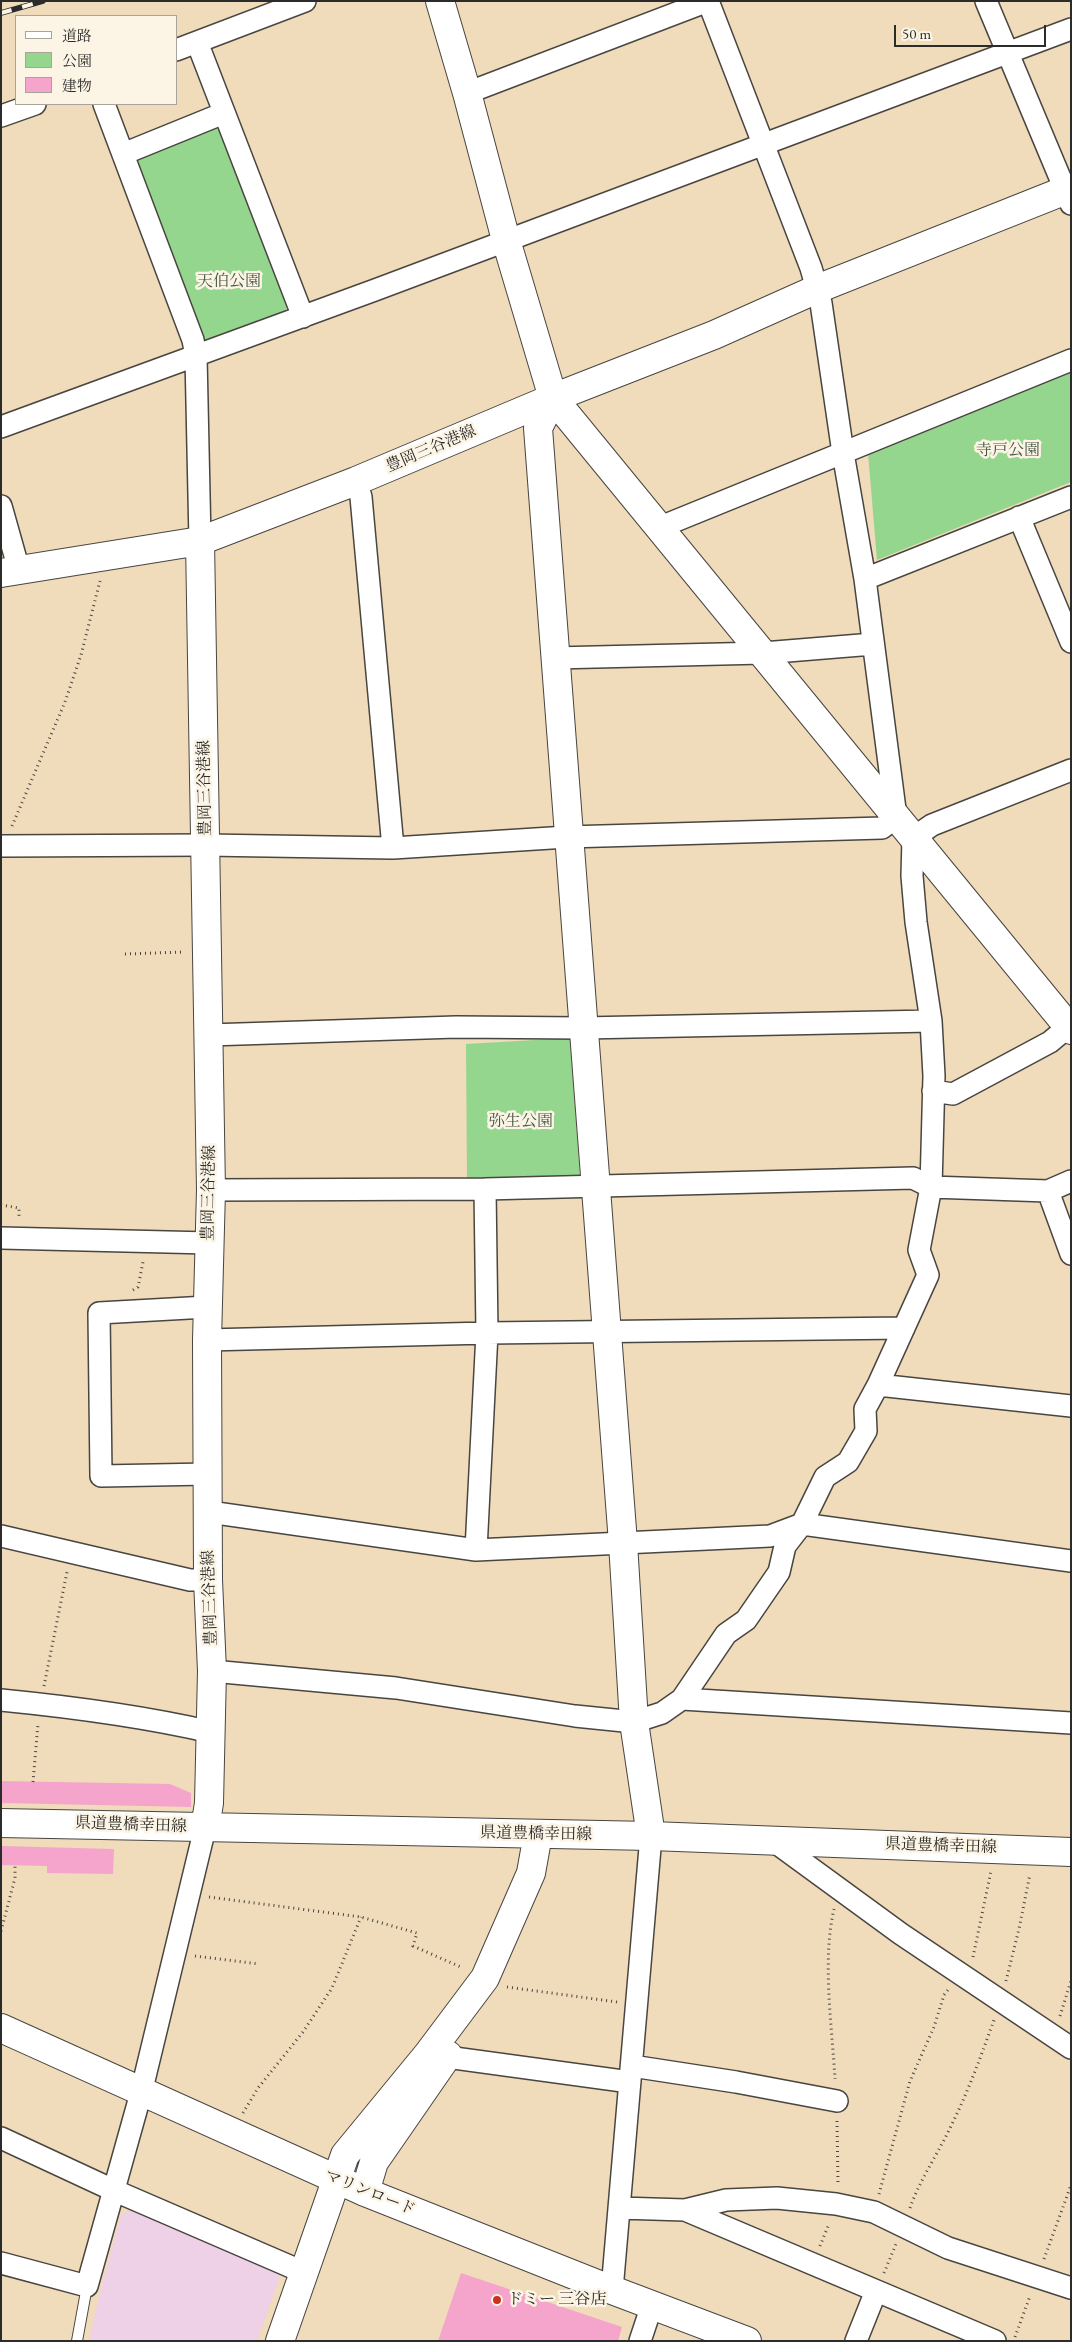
<!DOCTYPE html>
<meta charset="utf-8">
<style>
body{margin:0}
#map{position:relative;width:1072px;height:2342px;overflow:hidden;background:#f0dbba;font-family:"EB Garamond","Noto Serif JP",serif}
canvas{display:block}
.frame{position:absolute;inset:0;border:2px solid #2b2b2b;pointer-events:none}
.legend{position:absolute;left:15px;top:15px;width:162px;height:90px;box-sizing:border-box;background:#fcf5e5;border:1px solid #a8a49b;margin:0;padding:6px 9px;list-style:none;font-size:15px;color:#2b2b2b}
.legend li{display:flex;align-items:center;gap:10px;height:25px}
.legend b{width:25px;border:1px solid #a8a49b}
.scale{position:absolute;left:894px;top:25px;width:152px;height:22px;box-sizing:border-box;border:2px solid #2b2b2b;border-top:0;padding-left:6px;font-size:15px;line-height:18px;white-space:nowrap;color:#2b2b2b;-webkit-text-stroke:4px #fcf5e5;paint-order:stroke}
</style>
<div id="map">
<canvas width="1072" height="2342"></canvas>
<div class="frame"></div>
<ul class="legend">
<li><b style="height:6px;background:#fff"></b>道路</li>
<li><b style="height:14px;background:#94d68d"></b>公園</li>
<li><b style="height:14px;background:#f5a5cc"></b>建物</li>
</ul>
<div class="scale">50 m</div>
</div>
<script>
const c = document.querySelector('canvas').getContext('2d');
c.lineJoin = 'round';
function fillPath(path, color) {
  c.fillStyle = color;
  c.fill(path, 'evenodd');
}
function trace(path, color, width, dash) {
  c.strokeStyle = color;
  c.lineWidth = width;
  c.lineCap = dash ? 'butt' : 'round';
  c.setLineDash(dash || []);
  c.stroke(path);
}
function write(font, color, halo, rows, align = 'center') {
  c.font = font + ' "EB Garamond","Noto Serif JP",serif';
  c.lineWidth = 5;
  c.setLineDash([]);
  c.textBaseline = 'middle';
  c.strokeStyle = halo;
  c.fillStyle = color;
  for (const [text, x, y, turn = 0] of rows) {
    c.save();
    c.translate(x, y);
    c.rotate((+turn || 0) * Math.PI / 180);
    c.textAlign = isNaN(turn) ? turn : align;
    if (halo) c.strokeText(text, 0, 0);
    c.fillText(text, 0, 0);
    c.restore();
  }
}
const built = new Path2D(`
 M 135,2207 L 282,2271 L 257,2341 L 89,2341 L 98,2300 L 121,2215 Z`);
const green = new Path2D(`
 M 210,123 L 221,127 L 289,303 L 284,313 L 207,342 L 197,335 L 132,160 Z
 M 1071,370 L 1071,482 L 877,560 L 868,453 Z
 M 570,1038 L 580,1177 L 467,1180 L 466,1044 Z`);
const building = new Path2D(`
 M 1,1781 L 170,1784 L 191,1793 L 191,1807 L 1,1803 Z
 M 1,1846 L 114,1849 L 113,1874 L 47,1873 L 47,1866 L 1,1865 Z
 M 461,2273 L 622,2327 L 618,2341 L 438,2341 Z`);
const path = new Path2D(`
 M 12,826 L 65,702 L 81,655 L 100,581
 M 125,954 L 184,952
 M 1,1205 L 19,1208 L 19,1219
 M 133,1290 L 138,1287 L 143,1262
 M 44,1686 L 67,1572
 M 33,1782 L 38,1724
 M 209,1897 L 361,1917 L 417,1933 L 413,1946 L 463,1968
 M 834,1909 C 822,1960 832,2027 835,2079
 M 1,1931 L 15,1878 L 15,1865
 M 195,1956 L 259,1964
 M 973,1957 L 991,1871
 M 1006,1981 L 1019,1929 L 1030,1874
 M 507,1987 L 617,2002
 M 1060,2016 L 1071,1981
 M 243,2113 L 258,2088 L 303,2032 L 332,1988 L 361,1917
 M 837,2121 L 838,2184
 M 879,2194 L 910,2081 L 934,2027 L 944,1995 L 948,1990
 M 910,2208 C 920,2179 938,2154 951,2126 C 968,2092 981,2056 994,2020
 M 820,2246 L 829,2224
 M 1044,2259 L 1071,2185
 M 884,2273 L 896,2244
 M 1015,2337 L 1030,2296`);
const lane = new Path2D(`
 M 77,2341 L 87,2286`);
const street = new Path2D(`
 M 986,1 L 1071,204
 M 197,42 L 303,317
 M 176,50 L 305,1
 M 467,93 L 708,1
 M 104,104 L 193,340 L 196,356 L 200,541
 M 1,116 L 35,104
 M 123,154 L 224,113
 M 1,427 L 375,290 L 1071,29
 M 356,481 L 361,497 L 393,848
 M 1,506 L 19,570
 M 1019,517 L 1071,642
 M 658,528 L 1071,360
 M 865,579 L 1071,497
 M 554,658 L 763,653 L 873,644
 M 1,846 L 206,845 L 393,848 L 567,837 L 882,828 L 896,817 L 865,579 L 843,453 L 821,303 L 811,268 L 708,1
 M 209,1035 L 456,1027 L 583,1028 L 931,1021
 M 933,1091 L 953,1094 L 1050,1042 L 1068,1027
 M 211,1190 L 485,1189 L 913,1178 L 931,1187 L 1048,1191 L 1071,1181
 M 1048,1191 L 1071,1254
 M 1,1238 L 209,1243
 M 207,1307 L 99,1313 L 101,1476 L 208,1474
 M 207,1340 L 487,1333 L 904,1328
 M 878,1385 L 1071,1406
 M 209,1512 L 476,1550 L 770,1536 L 802,1524 L 1071,1561
 M 1,1536 L 190,1580 L 208,1580
 M 476,1550 L 487,1333 L 485,1189
 M 212,1671 L 396,1688 L 575,1716 L 634,1722 L 662,1713 L 682,1699 L 726,1634 L 746,1620 L 779,1572 L 785,1546 L 802,1524 L 825,1477 L 848,1462 L 866,1431 L 865,1409 L 878,1385 L 928,1275 L 919,1250 L 931,1187 L 934,1076 L 931,1021 L 916,922 L 912,876 L 913,838 L 932,825 L 1071,770
 M 682,1699 L 1071,1723
 M 1,1700 C 72,1707 142,1716 211,1732
 M 775,1842 L 901,1934 L 1071,2048
 M 432,2055 L 630,2082
 M 632,2066 L 736,2082 L 837,2101
 M 1,2138 L 113,2190 L 303,2272
 M 620,2208 L 685,2210 L 726,2200 L 777,2198 L 836,2204 L 874,2212 L 948,2248 L 1071,2288
 M 685,2210 L 995,2341
 M 1,2263 L 87,2286 L 141,2093 L 205,1828
 M 612,2290 L 651,1836
 M 640,2341 L 652,2305
 M 856,2341 L 876,2291`);
const secondary = new Path2D(`
 M 440,1 L 467,93 L 506,240 L 553,398 L 1071,1030
 M 553,398 L 538,428 L 623,1543 L 634,1722 L 651,1836
 M 200,541 L 211,1190 L 207,1340 L 208,1580 L 212,1671 L 209,1803 L 205,1828
 M 1,573 L 200,541 L 356,481 L 553,398 L 714,335 L 817,289 L 1071,188
 M 1,1823 L 651,1836 L 1071,1852
 M 1,2028 L 365,2192 L 612,2290 L 747,2341
 M 365,2192 L 374,2162 L 448,2055
 M 280,2341 L 345,2155 L 428,2054 L 485,1978 L 531,1873 L 538,1834`);
const rail = new Path2D(`
 M 1,13 L 43,1`);
const markers = [
 [497,2300,5,"#c8321e"]
];
const parkNames = [
 ["天伯公園",229,282],
 ["寺戸公園",1008,451],
 ["弥生公園",521,1122]
];
const streetNames = [
 ["豊岡三谷港線",431,449,-23],
 ["豊岡三谷港線",205,788,-91],
 ["豊岡三谷港線",209,1193,-89],
 ["豊岡三谷港線",210,1598,-92],
 ["県道豊橋幸田線",131,1825,2],
 ["県道豊橋幸田線",536,1834,1],
 ["県道豊橋幸田線",941,1846,2],
 ["マリンロード",370,2193,22]
];
const poiNames = [
 ["ドミー 三谷店",507,2300]
];
fillPath(built, '#eed0e7');
fillPath(green, '#94d68d');
fillPath(building, '#f5a5cc');
trace(lane, '#494540', 12);
trace(street, '#494540', 24);
trace(secondary, '#494540', 30);
trace(path, '#494540', 3, [1, 4]);
trace(lane, '#fff', 10);
trace(street, '#fff', 21);
trace(secondary, '#fff', 28);
trace(rail, '#2b2b2b', 5.5);
trace(rail, '#fcf5e5', 4, [11]);
for (const [x, y, r, color] of markers) {
  const dot = new Path2D();
  dot.arc(x, y, r, 0, 2 * Math.PI);
  c.fillStyle = color;
  c.fill(dot);
  trace(dot, '#fcf5e5', 2);
}
write('16px', '#455644', '#fcf5e5', parkNames);
write('16px', '#2b2b2b', '#fcf5e5', streetNames);
write('16px', '#2b2b2b', '#fcf5e5', poiNames, 'left');
</script>
